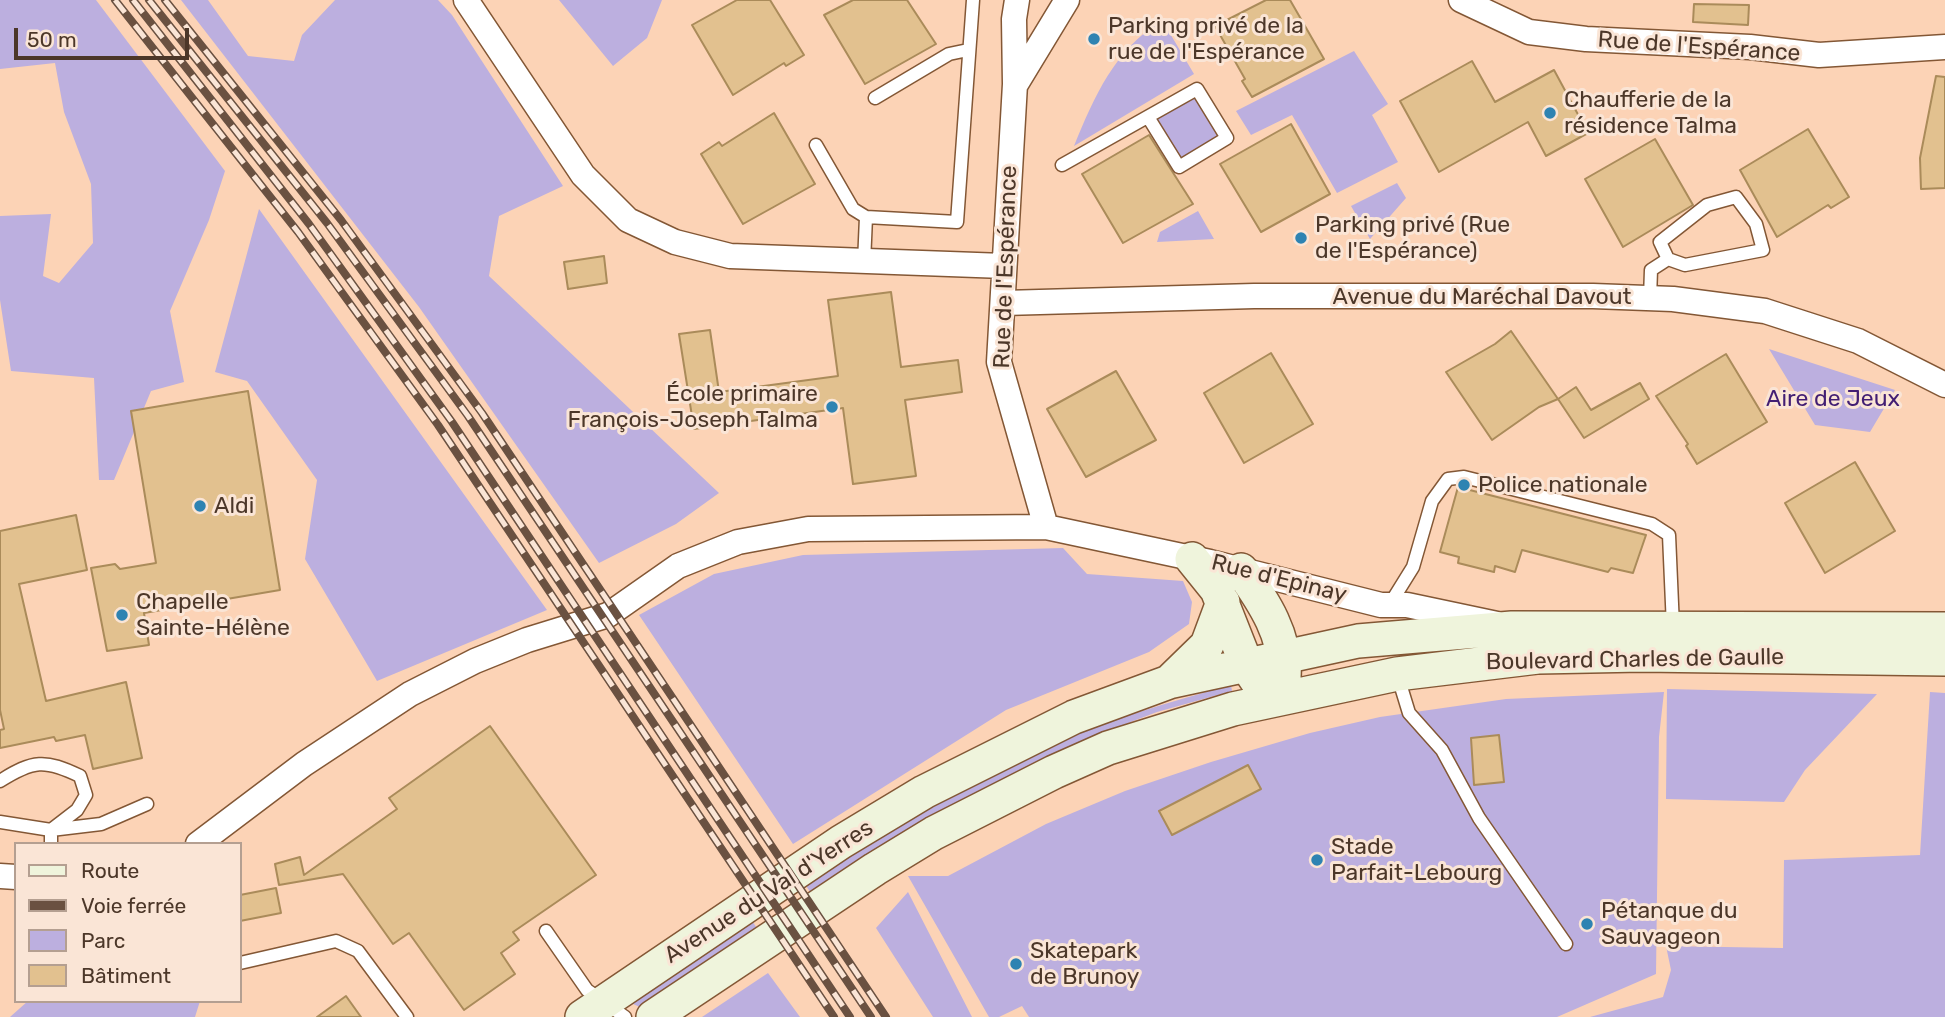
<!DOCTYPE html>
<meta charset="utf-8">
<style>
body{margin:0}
#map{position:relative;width:1945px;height:1017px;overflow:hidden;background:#fcd3b6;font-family:Rubik,sans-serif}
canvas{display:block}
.legend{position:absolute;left:14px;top:842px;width:228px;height:161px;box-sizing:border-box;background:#fae5d6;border:2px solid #b49f91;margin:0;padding:9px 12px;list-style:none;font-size:21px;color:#4c3729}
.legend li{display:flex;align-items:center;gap:14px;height:35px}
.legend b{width:35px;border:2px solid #b49f91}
.scale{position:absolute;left:14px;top:28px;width:175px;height:32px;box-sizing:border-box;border:4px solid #4c3729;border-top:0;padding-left:9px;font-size:21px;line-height:24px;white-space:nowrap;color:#4c3729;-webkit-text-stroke:5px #fae5d6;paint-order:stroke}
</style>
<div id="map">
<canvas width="1945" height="1017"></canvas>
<ul class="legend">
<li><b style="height:9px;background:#eff4dc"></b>Route</li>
<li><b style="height:9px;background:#6a5141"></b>Voie ferrée</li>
<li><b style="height:19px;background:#bcafdf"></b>Parc</li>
<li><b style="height:19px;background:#e2c18f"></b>Bâtiment</li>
</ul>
<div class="scale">50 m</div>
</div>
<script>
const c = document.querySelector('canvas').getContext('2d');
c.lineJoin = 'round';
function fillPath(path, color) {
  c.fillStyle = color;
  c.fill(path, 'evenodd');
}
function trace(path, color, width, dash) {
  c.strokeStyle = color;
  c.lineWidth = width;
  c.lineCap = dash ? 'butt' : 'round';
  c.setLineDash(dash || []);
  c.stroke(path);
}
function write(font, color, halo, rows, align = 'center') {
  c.font = font + ' Rubik,sans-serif';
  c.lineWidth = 6;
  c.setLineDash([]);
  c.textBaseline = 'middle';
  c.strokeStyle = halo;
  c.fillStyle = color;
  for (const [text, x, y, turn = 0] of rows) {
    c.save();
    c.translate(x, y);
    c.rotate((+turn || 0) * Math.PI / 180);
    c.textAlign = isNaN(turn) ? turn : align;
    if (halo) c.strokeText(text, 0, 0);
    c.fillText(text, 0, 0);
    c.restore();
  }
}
const green = new Path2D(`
 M 0,0 L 96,0 L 225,171 L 209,220 L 170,311 L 184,382 L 151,391 L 114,480 L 99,480 L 94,378 L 11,371 L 0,300 L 0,216 L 51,214 L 43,276 L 59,283 L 93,243 L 91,184 L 64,112 L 55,63 L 0,69 Z
 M 181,0 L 208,0 L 248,56 L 294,61 L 302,35 L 335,0 L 438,0 L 452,15 L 563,186 L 499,216 L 489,276 L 719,493 L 676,524 L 599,563 L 419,307 Z
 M 559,0 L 662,0 L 647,38 L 613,66 Z
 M 1162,20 L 1194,74 L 1074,146 C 1095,95 1114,51 1162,20 Z
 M 1354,51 L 1388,104 L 1372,115 L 1398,162 L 1337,193 L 1292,115 L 1251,135 L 1236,111 Z
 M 1195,94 L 1221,137 L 1180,161 L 1153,118 Z
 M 1397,183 L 1406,198 L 1370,239 L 1351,206 Z
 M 259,209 L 547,610 L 377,681 L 305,559 L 317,480 L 247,381 L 215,372 Z
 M 1198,211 L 1214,239 L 1157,242 L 1160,232 Z
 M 1769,349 L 1895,390 L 1870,432 L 1815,425 Z
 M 1063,548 L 1087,574 L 1183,581 L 1192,602 L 1189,624 L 1149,652 L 1006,710 L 793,844 L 639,615 L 714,574 L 803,555 Z
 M 1231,685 L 1232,691 L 1157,712 L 1086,739 L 1019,773 L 815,899 L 802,880 C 883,832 964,783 1050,745 C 1108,720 1170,702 1231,685 Z
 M 1667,689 L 1877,694 L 1805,770 L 1784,802 L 1666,799 Z
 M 1664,692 L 1659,737 L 1656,974 L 1557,1017 L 1029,1017 L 1022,1006 L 999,1017 L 989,1017 L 908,876 L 948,876 L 1046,824 L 1125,791 L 1211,762 L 1310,733 L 1380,717 L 1506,699 Z
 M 1930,692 L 1945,693 L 1945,1017 L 1590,1017 L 1663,997 L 1671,970 L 1666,946 L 1783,948 L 1784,860 L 1920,855 Z
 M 908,892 L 972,1017 L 933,1017 L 876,928 Z
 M 749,916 L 760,933 L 644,1009 L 631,1003 Z
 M 768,973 L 800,1017 L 702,1017 Z
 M 28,1001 L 200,1001 L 195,1017 L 10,1017 Z`);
const building = new Path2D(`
 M 737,0 L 770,0 L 804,55 L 786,66 L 784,63 L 733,95 L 692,25 Z
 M 853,0 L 907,0 L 936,44 L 865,84 L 824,15 Z
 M 1266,0 L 1290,0 L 1324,59 L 1252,97 L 1242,81 L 1245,79 L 1215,26 Z
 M 1694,4 L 1749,5 L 1748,25 L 1693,22 Z
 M 1472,61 L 1495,102 L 1554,70 L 1588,133 L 1546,156 L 1528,122 L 1439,172 L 1400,101 Z
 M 1936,76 L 1945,77 L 1945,188 L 1921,189 L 1920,158 Z
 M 774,113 L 815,184 L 743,224 L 701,154 L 719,142 L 722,146 Z
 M 1291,124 L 1330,194 L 1261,232 L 1220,164 Z
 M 1808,129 L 1849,197 L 1831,208 L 1828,205 L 1777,237 L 1740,170 Z
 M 1149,135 L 1193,204 L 1123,243 L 1082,174 Z
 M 1655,139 L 1693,205 L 1623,247 L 1585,179 Z
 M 604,256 L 607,283 L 568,289 L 564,262 Z
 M 891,292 L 901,367 L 958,360 L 962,392 L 905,400 L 916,476 L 853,484 L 843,408 L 694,429 L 679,334 L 710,330 L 719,392 L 838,376 L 828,300 Z
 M 1511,331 L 1558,399 L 1539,407 L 1492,440 L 1446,372 L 1495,344 Z
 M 1271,353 L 1313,424 L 1244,463 L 1204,393 Z
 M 1726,354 L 1767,422 L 1697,464 L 1686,446 L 1688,444 L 1656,396 Z
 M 1116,371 L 1156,440 L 1086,477 L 1047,409 Z
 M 1640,383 L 1649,399 L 1584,438 L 1558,399 L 1576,387 L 1591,410 Z
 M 248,391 L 280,590 L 144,613 L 149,645 L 107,651 L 91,568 L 115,564 L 120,569 L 156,563 L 131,411 Z
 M 1855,462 L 1895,531 L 1825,573 L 1785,503 Z
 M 1458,487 L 1646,535 L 1633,573 L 1611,568 L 1608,572 L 1522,550 L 1515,572 L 1495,566 L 1494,572 L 1458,563 L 1459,557 L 1440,552 Z
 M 76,515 L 87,570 L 19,584 L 46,701 L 126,682 L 142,758 L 93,769 L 85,735 L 56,741 L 54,737 L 0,748 L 0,730 L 4,729 L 0,710 L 0,531 Z
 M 490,726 L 596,875 L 513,932 L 519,940 L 501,953 L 515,974 L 464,1010 L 409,933 L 393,944 L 343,874 L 279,885 L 275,864 L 300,857 L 304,875 L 397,809 L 389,798 Z
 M 1499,735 L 1504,782 L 1474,785 L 1471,738 Z
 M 1248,765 L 1261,789 L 1172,835 L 1159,811 Z
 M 276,888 L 281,913 L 240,921 L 240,895 Z
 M 346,996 L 361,1017 L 317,1017 Z`);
const lane = new Path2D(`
 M 875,98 L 949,54 L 968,50
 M 816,145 L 853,209 L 866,217 L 957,222 L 973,0
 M 1062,165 L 1197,89 L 1227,138 L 1179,167 L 1148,117
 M 864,263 L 866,217
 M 1650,298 L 1651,270 L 1668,259 L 1685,265 L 1763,250 L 1756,224 L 1736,197 L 1707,205 L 1660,242 L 1668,259
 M 1390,604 L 1413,567 L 1432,501 L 1448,479 L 1464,477 L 1652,524 L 1669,535 L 1673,627
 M 1398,677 L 1409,713 L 1442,750 L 1479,818 L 1566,944
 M 0,781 C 33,760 45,759 80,776 L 86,795 L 77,810 L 51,830 L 51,844
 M 0,822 L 51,830 L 101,824 L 147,804
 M 546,931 L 587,990 L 625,1017
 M 240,963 L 336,941 L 358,951 L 407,1017`);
const street = new Path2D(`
 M 466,0 L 583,175 L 628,220 L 675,242 L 730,256 L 1004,266
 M 1017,0 L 1014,19 L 1015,84 L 999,362 L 1046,527
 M 1461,0 L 1529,32 L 1586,39 L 1750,47 L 1819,55 L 1945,47
 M 1016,84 L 1067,0
 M 1004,303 L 1254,296 L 1593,296 L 1673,299 L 1765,311 L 1858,341 L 1945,385
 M 198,844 L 304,764 L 410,694 L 475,661 L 527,640 L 608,615 L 678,566 L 738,542 L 808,529 L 1046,527 L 1210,562 L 1381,605 L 1407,605 L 1497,624
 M 0,876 L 16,877`);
const secondary = new Path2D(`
 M 1192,559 L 1217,590 L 1247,666 L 1259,684
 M 1241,570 C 1264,602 1287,637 1284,677
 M 1169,682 L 1207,645 L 1223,602
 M 582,1017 L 841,842 L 924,792 L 1074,717 L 1169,682 L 1358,641 L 1512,628 L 1945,629
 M 653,1017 L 875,869 L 934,833 L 1054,772 L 1108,748 L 1233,709 L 1397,674 L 1538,657 L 1642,655 L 1945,659`);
const rail = new Path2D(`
 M 115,0 L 298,232 L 438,425 L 834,1017
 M 133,0 L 309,224 L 452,422 L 850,1017
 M 149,0 L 327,223 L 468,416 L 871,1017
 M 165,0 L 341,220 L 482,413 L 886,1017`);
const markers = [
 [1094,39,7,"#2e83b2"],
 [1550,113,7,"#2e83b2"],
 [1301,238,7,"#2e83b2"],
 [832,407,7,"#2e83b2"],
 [1464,485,7,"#2e83b2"],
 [200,506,7,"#2e83b2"],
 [122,615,7,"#2e83b2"],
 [1317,860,7,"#2e83b2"],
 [1587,924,7,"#2e83b2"],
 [1016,964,7,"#2e83b2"]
];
const poiNames = [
 ["Parking privé de la",1108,26],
 ["rue de l'Espérance",1108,52],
 ["Chaufferie de la",1564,100],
 ["résidence Talma",1564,126],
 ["Parking privé (Rue",1315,225],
 ["de l'Espérance)",1315,251],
 ["École primaire",818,394,"right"],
 ["François-Joseph Talma",818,420,"right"],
 ["Police nationale",1478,485],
 ["Aldi",214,506],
 ["Chapelle",136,602],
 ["Sainte-Hélène",136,628],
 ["Stade",1331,847],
 ["Parfait-Lebourg",1331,873],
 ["Pétanque du",1601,911],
 ["Sauvageon",1601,937],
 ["Skatepark",1030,951],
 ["de Brunoy",1030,977]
];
const streetNames = [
 ["Rue de l'Espérance",1699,47,4],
 ["Rue de l'Espérance",1006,267,-88],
 ["Avenue du Maréchal Davout",1482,297],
 ["Rue d'Epinay",1279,579,14],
 ["Boulevard Charles de Gaulle",1635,660,-1],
 ["Avenue du Val d'Yerres",769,892,-33]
];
const parkNames = [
 ["Aire de Jeux",1833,399]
];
fillPath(green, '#bcafdf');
fillPath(building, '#e2c18f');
trace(building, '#aa8b5a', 2);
trace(lane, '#835735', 15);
trace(street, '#835735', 27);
trace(secondary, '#835735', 36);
trace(lane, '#fff', 12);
trace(street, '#fff', 24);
trace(secondary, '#eff4dc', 33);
trace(rail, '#6a5141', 8);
trace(rail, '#fae5d6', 5, [16]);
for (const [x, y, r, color] of markers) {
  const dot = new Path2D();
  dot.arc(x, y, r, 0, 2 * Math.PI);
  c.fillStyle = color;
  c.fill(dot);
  trace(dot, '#fae5d6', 2.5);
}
write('23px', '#4c3729', '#fae5d6', poiNames, 'left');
write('23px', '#4c3729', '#fae5d6', streetNames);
write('23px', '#421e73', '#fae5d6', parkNames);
</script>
